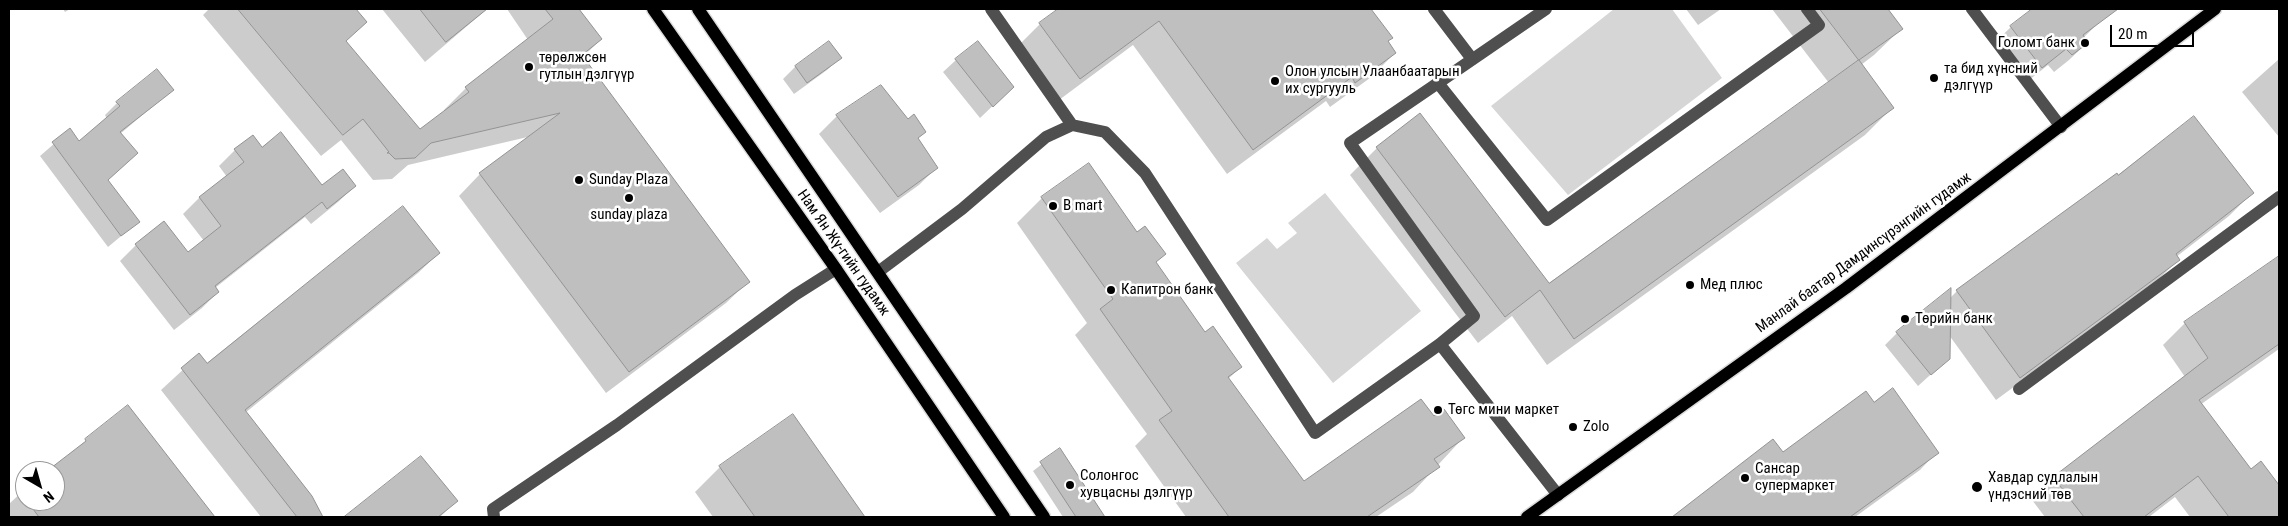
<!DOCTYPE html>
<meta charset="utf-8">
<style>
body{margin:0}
#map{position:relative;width:2288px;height:526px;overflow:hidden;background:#fff;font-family:"Roboto Condensed",sans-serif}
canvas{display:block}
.frame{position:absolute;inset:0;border:10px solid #000;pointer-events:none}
.north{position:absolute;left:15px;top:461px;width:50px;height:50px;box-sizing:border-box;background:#fff;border:1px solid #999;border-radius:50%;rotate:142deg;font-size:14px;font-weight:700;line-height:20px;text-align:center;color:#000}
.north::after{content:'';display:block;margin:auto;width:18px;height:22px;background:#000;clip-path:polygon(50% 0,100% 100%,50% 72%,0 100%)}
.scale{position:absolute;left:2110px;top:25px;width:84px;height:22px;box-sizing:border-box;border:2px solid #000;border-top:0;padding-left:6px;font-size:15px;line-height:18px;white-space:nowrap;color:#000;-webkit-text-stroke:4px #fff;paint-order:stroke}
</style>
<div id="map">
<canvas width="2288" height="526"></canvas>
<div class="frame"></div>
<div class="north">N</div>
<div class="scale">20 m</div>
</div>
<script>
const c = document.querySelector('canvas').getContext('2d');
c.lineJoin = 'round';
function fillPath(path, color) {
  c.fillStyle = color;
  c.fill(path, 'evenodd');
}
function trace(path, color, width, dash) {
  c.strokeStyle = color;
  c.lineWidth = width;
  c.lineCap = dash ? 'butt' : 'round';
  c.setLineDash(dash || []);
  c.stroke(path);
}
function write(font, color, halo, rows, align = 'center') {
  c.font = font + ' "Roboto Condensed",sans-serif';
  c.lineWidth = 5;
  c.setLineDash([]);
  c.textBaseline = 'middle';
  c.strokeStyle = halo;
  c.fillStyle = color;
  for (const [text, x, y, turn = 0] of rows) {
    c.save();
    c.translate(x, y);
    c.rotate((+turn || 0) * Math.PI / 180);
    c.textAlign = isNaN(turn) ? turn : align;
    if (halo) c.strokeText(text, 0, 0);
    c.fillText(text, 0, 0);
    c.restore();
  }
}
const green = new Path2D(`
 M 1614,9 L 1672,9 L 1722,78 L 1568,195 L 1491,106 Z
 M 1325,193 L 1421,311 L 1333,383 L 1236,263 L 1267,238 L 1277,249 L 1297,233 L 1288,223 Z`);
const shadow = new Path2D(`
 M 63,9 L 70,9 L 65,12 Z
 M 209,9 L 354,9 L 365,22 L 345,42 L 420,130 L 446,111 L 444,110 L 466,88 L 528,40 L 507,9 L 576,9 L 601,39 L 582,58 L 748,282 L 726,303 L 606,393 L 459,196 L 480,174 L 532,136 L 408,165 L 392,179 L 373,180 L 341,140 L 321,156 L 203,15 Z
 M 382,9 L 487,9 L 425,62 Z
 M 1060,9 L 1370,9 L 1391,38 L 1387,42 L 1395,53 L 1370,78 L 1330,107 L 1326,101 L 1227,174 L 1133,45 L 1055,103 L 1015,49 L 1040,24 Z
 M 1686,9 L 1721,9 L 1698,25 Z
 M 1772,9 L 1886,9 L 1901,29 L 1874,55 L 1861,65 L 1892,108 L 1865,135 L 1547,365 L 1512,316 L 1478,343 L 1350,175 L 1377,148 L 1549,285 L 1829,83 Z
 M 2034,9 L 2101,9 L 2106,16 L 2083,38 L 2087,43 L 2069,60 L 2054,72 L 2048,65 L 2024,84 L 1993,44 L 2011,27 Z
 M 840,58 L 827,70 L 794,94 L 783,79 L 796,66 Z
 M 2279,59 L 2279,137 L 2242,92 Z
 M 956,60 L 1000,99 L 980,118 L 943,72 Z
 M 881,87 L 907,121 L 924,132 L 917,139 L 936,168 L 919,185 L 880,213 L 819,134 L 837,116 Z
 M 172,90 L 120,134 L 137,153 L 107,181 L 138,222 L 108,247 L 40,156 L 70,130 L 79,143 L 107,119 L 105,115 L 117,103 Z
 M 262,149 L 322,187 L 355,186 L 338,202 L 311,224 L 305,217 L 215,288 L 218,292 L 202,308 L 174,330 L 120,261 L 136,245 L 188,254 L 204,241 L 183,214 L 199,198 L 227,177 L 219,166 L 235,150 Z
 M 1088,165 L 1136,233 L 1164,254 L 1155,263 L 1205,334 L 1241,367 L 1228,379 L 1303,482 L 1434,418 L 1463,438 L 1413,492 L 1376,517 L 1186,517 L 1135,446 L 1147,434 L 1075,335 L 1087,323 L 1017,223 L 1042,198 Z
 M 2252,193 L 2229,216 L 2176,257 L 2178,260 L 2155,283 L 1996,400 L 1949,335 L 1949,358 L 1918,386 L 1885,345 L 1897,333 L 1950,298 L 1957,291 Z
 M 439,253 L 418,273 L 245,413 L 311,497 L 321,517 L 261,517 L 161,390 L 199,355 L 207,365 Z
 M 2279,257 L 2279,349 L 2200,405 L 2251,470 L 2261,463 L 2279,487 L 2279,517 L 2190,517 L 2175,497 L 2149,517 L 2045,517 L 2032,500 L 2054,478 L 2185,377 L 2163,345 L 2185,323 Z
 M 1874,404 L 1937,452 L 1920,470 L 1855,517 L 1677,517 L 1688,507 Z
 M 128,407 L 213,517 L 9,517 L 9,504 L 25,489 L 25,501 L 55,501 L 55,471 L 49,471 Z
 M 793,416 L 863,517 L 713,517 L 695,492 L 720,467 Z
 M 1060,450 L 1104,517 L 1063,517 L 1033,471 Z
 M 421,457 L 456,501 L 440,517 L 346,517 Z`);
const building = new Path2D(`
 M 238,9 L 356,9 L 367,22 L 346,41 L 420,129 L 469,92 L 465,87 L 553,19 L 545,9 L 579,9 L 602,39 L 582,55 L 750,282 L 629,372 L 479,173 L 560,113 L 431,143 L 415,158 L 395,159 L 389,153 L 387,153 L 389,152 L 363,119 L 343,135 Z
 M 420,9 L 487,9 L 446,42 Z
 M 1058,9 L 1371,9 L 1393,38 L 1388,41 L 1396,53 L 1355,83 L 1352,77 L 1253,150 L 1159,21 L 1080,79 L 1039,23 Z
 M 1820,9 L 1888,9 L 1903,29 L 1859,60 Z
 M 2032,9 L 2118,9 L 2083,35 L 2088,43 L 2072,55 L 2066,49 L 2042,68 L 2010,26 Z
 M 829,41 L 842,58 L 807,83 L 795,66 Z
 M 978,41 L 1014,87 L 993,107 L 955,59 Z
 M 1859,60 L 1894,108 L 1574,339 L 1540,290 L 1505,317 L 1376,147 L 1420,113 L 1549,283 Z
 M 157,69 L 174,90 L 120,132 L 138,153 L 108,180 L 140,222 L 121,236 L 52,142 L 70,128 L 79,141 L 120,106 L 116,102 Z
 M 881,85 L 908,119 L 914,114 L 926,132 L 918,138 L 938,168 L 898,197 L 836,115 Z
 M 2194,116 L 2254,193 L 2176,254 L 2180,260 L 2020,378 L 1956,290 L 2117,173 L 2118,175 Z
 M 281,132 L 322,185 L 343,169 L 356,186 L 327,209 L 322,202 L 215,286 L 219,292 L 190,315 L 135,244 L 164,221 L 188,252 L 221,226 L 199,197 L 244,162 L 234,149 L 253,135 L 262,147 Z
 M 1089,163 L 1137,232 L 1145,226 L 1166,254 L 1156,262 L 1205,332 L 1213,326 L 1242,367 L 1228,377 L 1304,481 L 1421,399 L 1434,416 L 1444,409 L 1465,438 L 1434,459 L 1440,467 L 1367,517 L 1229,517 L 1159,420 L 1172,411 L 1100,309 L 1113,299 L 1041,197 Z
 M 403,206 L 440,253 L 245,410 L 312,496 L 323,517 L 297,517 L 181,368 L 199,353 L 207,363 Z
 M 2279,256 L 2279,344 L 2199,400 L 2251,469 L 2261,461 L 2279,485 L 2279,517 L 2229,517 L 2198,476 L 2144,517 L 2084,517 L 2053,477 L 2208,358 L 2184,322 Z
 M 1951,288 L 1950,359 L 1931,375 L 1896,332 Z
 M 1893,388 L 1939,453 L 1850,517 L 1672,517 L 1773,439 L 1783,452 L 1866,391 L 1874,402 Z
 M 128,405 L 215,517 L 39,517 L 27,501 L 55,501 L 55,471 L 47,471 L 86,441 L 85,439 Z
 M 793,414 L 865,517 L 755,517 L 719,466 Z
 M 1060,448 L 1105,517 L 1076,517 L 1040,462 Z
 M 421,456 L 458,501 L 438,517 L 344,517 Z`);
const minor = new Path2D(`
 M 991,9 L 1072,125
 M 1434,9 L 1472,59
 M 1972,9 L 2061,127
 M 1438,83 L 1546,9
 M 878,272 L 962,209 L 1046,137 L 1072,125 L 1105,132 L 1145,173 L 1315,433 L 1440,344 L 1558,495
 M 1440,344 L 1474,316 L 1350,143 L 1438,83 L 1547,220 L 1819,25 L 1807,9
 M 2019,389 L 2279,197
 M 494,517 L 493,509 L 617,425 L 795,295 L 836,269`);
const major = new Path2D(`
 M 653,9 L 836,269 L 1004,517
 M 698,9 L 1044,517
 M 1527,517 L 1846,288 L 2215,9`);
const markers = [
 [2085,43,5,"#000"],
 [529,67,5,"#000"],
 [1934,78,5,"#000"],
 [1275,81,5,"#000"],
 [579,180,5,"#000"],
 [629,198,5,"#000"],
 [1053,206,5,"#000"],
 [1690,285,5,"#000"],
 [1111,290,5,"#000"],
 [1905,319,5,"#000"],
 [1438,410,5,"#000"],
 [1573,427,5,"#000"],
 [1745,478,5,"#000"],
 [1070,485,5,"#000"],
 [1977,487,6,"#000"]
];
const poiNames = [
 ["Голомт банк",2075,43,"right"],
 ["төрөлжсөн",539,58],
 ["гутлын дэлгүүр",539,75],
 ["та бид хүнсний",1944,69],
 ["дэлгүүр",1944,86],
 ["Олон улсын Улаанбаатарын",1285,72],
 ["их сургууль",1285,89],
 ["Sunday Plaza",589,180],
 ["B mart",1063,206],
 ["sunday plaza",629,215,"center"],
 ["Мед плюс",1700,285],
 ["Капитрон банк",1121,290],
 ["Төрийн банк",1915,319],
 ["Төгс мини маркет",1448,410],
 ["Zolo",1583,427],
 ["Сансар",1755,469],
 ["супермаркет",1755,486],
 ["Солонгос",1080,476],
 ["хувцасны дэлгүүр",1080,493],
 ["Хавдар судлалын",1988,478],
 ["үндэсний төв",1988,495]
];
const streetNames = [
 ["Нам Ян Жү-гийн гудамж",843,253,55],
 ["Манлай баатар Дамдинсүрэнгийн гудамж",1864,253,-36]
];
fillPath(green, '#d6d6d6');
fillPath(shadow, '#0003');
fillPath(building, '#bfbfbf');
trace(building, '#939393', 1);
trace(major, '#dbdbdb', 15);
trace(minor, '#4f4f4f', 12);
trace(major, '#000', 12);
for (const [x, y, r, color] of markers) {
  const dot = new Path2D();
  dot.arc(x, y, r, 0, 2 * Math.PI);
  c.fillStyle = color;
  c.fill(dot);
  trace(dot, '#fff', 2);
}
write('15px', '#000', '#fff', poiNames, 'left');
write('15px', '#000', '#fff', streetNames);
</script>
